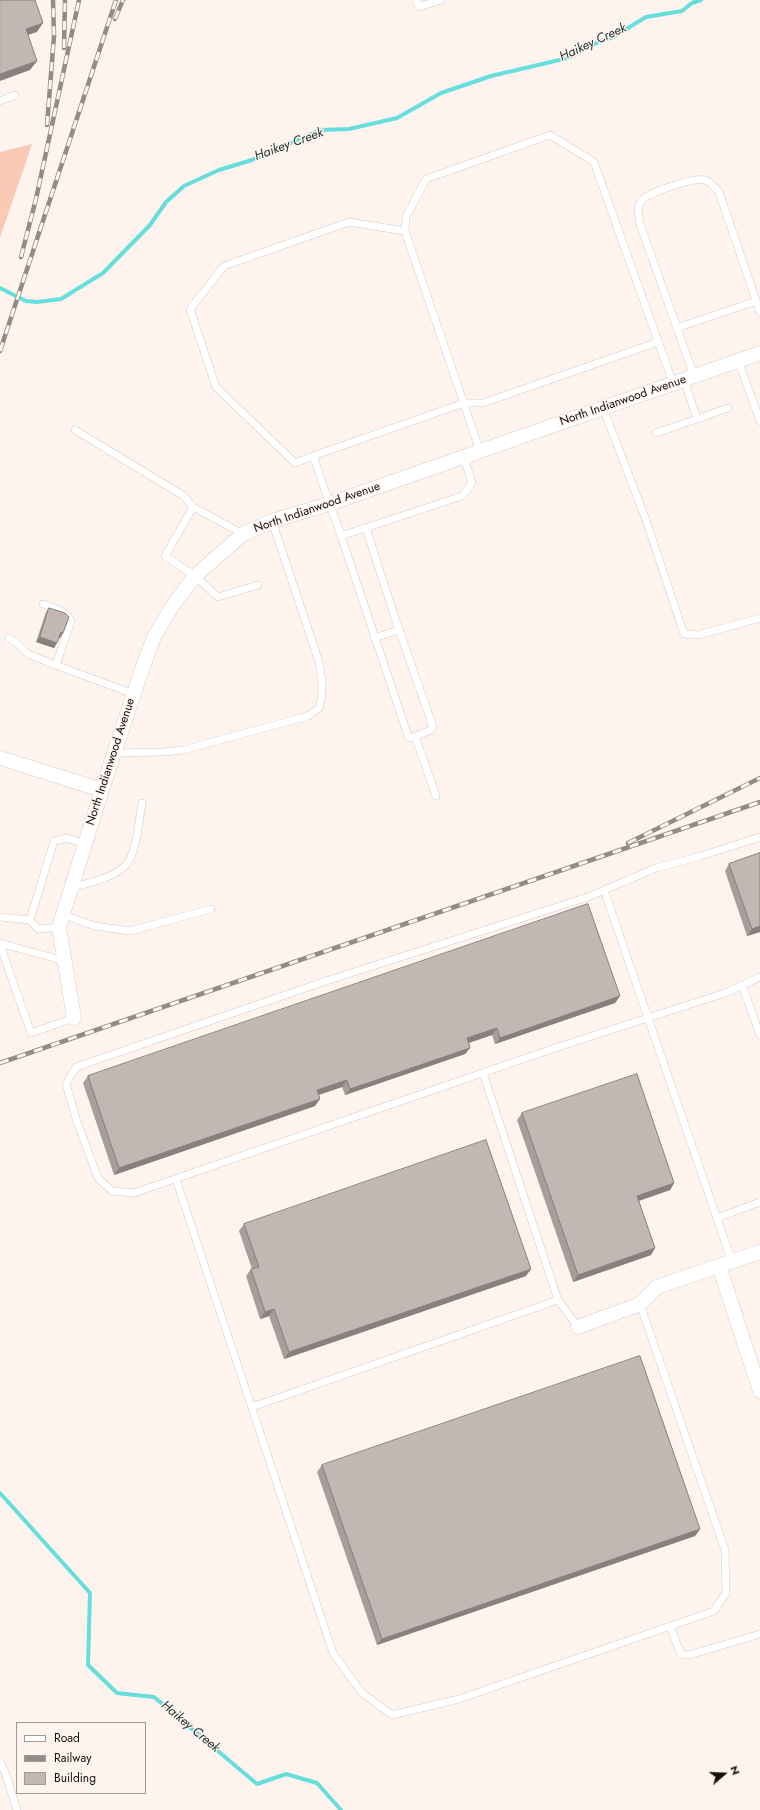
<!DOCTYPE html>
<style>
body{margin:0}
#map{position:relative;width:760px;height:1810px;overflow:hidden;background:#fff3ee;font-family:Jost,sans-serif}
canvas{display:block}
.legend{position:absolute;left:16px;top:1722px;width:130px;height:72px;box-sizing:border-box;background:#fff3ee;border:1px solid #a19995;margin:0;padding:5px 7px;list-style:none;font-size:12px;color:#15110f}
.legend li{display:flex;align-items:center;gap:8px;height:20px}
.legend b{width:20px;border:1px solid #a19995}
.north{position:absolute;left:704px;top:1754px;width:40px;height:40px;-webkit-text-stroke:3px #fff3ee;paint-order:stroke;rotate:71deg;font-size:11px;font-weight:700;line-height:16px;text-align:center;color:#15110f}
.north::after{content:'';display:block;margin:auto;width:14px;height:18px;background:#15110f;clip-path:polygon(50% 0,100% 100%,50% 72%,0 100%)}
</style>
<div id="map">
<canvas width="760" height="1810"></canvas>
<ul class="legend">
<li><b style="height:5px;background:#fff"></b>Road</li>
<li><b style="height:5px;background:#948b88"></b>Railway</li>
<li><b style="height:11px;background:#c2b7b3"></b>Building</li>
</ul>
<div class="north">N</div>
</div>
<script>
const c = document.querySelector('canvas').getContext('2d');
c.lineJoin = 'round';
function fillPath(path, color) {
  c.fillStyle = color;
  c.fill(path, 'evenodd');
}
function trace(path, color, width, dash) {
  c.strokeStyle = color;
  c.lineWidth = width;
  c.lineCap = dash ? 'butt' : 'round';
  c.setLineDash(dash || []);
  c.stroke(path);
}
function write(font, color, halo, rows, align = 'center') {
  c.font = font + ' Jost,sans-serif';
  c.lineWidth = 3;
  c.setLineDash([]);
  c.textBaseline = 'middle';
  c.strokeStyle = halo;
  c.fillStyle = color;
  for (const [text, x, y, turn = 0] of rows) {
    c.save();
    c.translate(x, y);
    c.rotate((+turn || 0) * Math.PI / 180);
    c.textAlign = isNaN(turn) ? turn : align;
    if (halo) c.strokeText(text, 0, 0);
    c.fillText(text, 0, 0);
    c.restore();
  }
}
const green = new Path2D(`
 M 32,144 L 0,238 L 0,152 Z`);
const stream = new Path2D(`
 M 0,288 L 26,301 L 37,302 L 61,299 L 103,273 L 150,225 L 166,202 L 184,186 L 219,170 L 252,160 L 320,130 L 349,129 L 397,118 L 441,93 L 491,76 L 568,58 L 596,43 L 613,37 L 646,17 L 682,11 L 692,3 L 701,0
 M 0,1493 L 90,1593 L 88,1665 L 117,1693 L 154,1697 L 257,1784 L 286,1774 L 317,1783 L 341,1810`);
const service = new Path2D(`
 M 416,0 L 419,7 L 441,0
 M 0,101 L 15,95
 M 677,328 L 756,301
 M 738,360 L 760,421
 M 694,376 L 640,224 C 639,216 636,206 642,200 C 650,192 694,177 705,180 C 711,182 715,188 719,192 L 760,312
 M 603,408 L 646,520 L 684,634 L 698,635 L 760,618
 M 697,419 L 728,408
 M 75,430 L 184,496 L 193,507
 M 656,433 L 697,419 L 684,379
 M 480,451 L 405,231 L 406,217 L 426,179 L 550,135 L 594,162 L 673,383
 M 313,456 L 295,463 L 216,387 L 190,309 L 224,266 L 349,222 L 405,231
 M 464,457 L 472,483 L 462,496 L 341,536 L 313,456 L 464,403 L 483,403 L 658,342
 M 243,534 L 193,507 L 165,556 L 195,576 L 218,597 L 258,585
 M 341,536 L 408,736 L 411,738 L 431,730 L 433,727 L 394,615 L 366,528
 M 43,604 C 53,608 66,610 71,621 L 57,662 L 58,666 L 134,694
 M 9,638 L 18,644 L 28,654 L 58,666
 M 374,638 L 399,630
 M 415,736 L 436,796
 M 115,753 L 163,752 L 183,750 L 308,716 L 319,708 C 324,692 322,678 319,662 L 272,521
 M 760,837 L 701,856 L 656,868 L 588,897 L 326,981 L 76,1067 L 66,1084 L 77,1122 L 98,1178 L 112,1191 L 134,1193 L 555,1048 L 728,992 L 760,977
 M 70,888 C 88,883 111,879 125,866 C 137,854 139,819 142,803
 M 604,890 L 732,1262
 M 63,915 L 95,926 L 130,931 L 211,909
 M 0,917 L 30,920
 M 59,927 L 38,929 L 30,920 L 54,841 L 67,838 L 84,844
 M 0,943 L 65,961
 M 0,945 L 31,1033 L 74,1018
 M 742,985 L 760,1035
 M 483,1073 L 558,1300 L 578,1327
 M 176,1179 L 333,1653 L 362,1693 L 392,1715 L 459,1699 L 714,1611 L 726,1593 L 725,1550 L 640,1304
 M 717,1218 L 760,1202
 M 252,1407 L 558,1300
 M 670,1626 L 681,1655 L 689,1655 L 760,1634
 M 0,1762 L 5,1772 L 17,1810`);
const minor = new Path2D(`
 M 0,758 L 102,790
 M 74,1018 L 59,927 L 102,790 L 142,669 L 154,637 L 173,605 L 195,576 L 243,534 L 272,521 L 329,504 L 760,353
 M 719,1266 L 760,1391
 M 578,1327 L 640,1304 L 657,1287 L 760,1252`);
const rail = new Path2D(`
 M 115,19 L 123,0
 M 64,48 L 65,0
 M 47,125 L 54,36 L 53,0
 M 21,257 L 36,199 L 79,0
 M 0,351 L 116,0
 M 628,843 L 760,778
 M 0,1063 L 760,802`);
const wall = new Path2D(`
 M 49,608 L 63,633 L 60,638 L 59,638 L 54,648 L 36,642 L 46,612 Z
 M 760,853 L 760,932 L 747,936 L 725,871 L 729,864 Z
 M 620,996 L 615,1003 L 495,1044 L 492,1035 L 469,1043 L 470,1048 L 465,1054 L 345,1095 L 342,1087 L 319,1095 L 315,1106 L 114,1175 L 83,1083 L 88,1076 Z
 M 522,1113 L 674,1183 L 670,1190 L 639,1201 L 651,1255 L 573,1282 L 517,1120 Z
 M 244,1224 L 526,1276 L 284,1359 L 269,1316 L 260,1319 L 246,1276 L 251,1269 L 252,1269 L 239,1231 Z
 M 322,1465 L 700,1529 L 695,1536 L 377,1645 L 317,1472 Z`);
const shadedWall = new Path2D(`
 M 43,23 L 37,32 L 19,38 L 26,29 Z
 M 37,61 L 30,70 L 0,81 L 0,74 Z
 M 61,632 L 63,633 L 60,638 L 58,637 Z
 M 40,637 L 57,643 L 54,648 L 36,642 Z
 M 760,926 L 760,932 L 747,936 L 752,929 Z
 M 620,996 L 615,1003 L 495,1044 L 500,1038 Z
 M 497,1028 L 492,1035 L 462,1045 L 467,1038 Z
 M 470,1048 L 465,1054 L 345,1095 L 350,1089 Z
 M 347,1080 L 342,1087 L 312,1097 L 317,1090 Z
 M 320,1099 L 315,1106 L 114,1175 L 119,1168 Z
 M 674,1183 L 670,1190 L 632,1203 L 637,1196 Z
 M 655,1248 L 651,1255 L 573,1282 L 578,1275 Z
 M 531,1269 L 526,1276 L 284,1359 L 289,1352 Z
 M 274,1309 L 269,1316 L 260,1319 L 265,1312 Z
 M 700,1529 L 695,1536 L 377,1645 L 382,1639 Z`);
const building = new Path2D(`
 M 0,0 L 35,0 L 43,23 L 26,29 L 37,61 L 0,74 Z
 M 49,608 L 65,613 L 69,617 L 63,633 L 61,632 L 57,643 L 40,637 Z
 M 760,853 L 760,926 L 752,929 L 729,864 Z
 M 588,904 L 620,996 L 500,1038 L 497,1028 L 467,1038 L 470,1048 L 350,1089 L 347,1080 L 317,1090 L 320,1099 L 119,1168 L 88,1076 Z
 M 637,1074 L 674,1183 L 637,1196 L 655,1248 L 578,1275 L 522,1113 Z
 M 486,1140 L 531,1269 L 289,1352 L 274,1309 L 265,1312 L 251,1269 L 259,1267 L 244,1224 Z
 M 640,1356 L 700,1529 L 382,1639 L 322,1465 Z`);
const streetNames = [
 ["North Indianwood Avenue",623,401,-19],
 ["North Indianwood Avenue",317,508,-19],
 ["North Indianwood Avenue",111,762,-72]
];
const waterNames = [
 ["Haikey Creek",593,43,-25],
 ["Haikey Creek",289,145,-20],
 ["Haikey Creek",190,1727,40]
];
fillPath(green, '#fbcab5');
trace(stream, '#66dfdc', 4);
trace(service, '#d6cbc6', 8);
trace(minor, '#d6cbc6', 15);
trace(service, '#fff', 7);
trace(minor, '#fff', 14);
trace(rail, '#948b88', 4.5);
trace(rail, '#fff3ee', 3, [9]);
fillPath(wall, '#a79d9a');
fillPath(shadedWall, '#88807d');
fillPath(building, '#c2b7b3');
trace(building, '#88807d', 1);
write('12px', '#15110f', '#fff3ee', streetNames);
write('italic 13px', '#1a302f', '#fff3ee', waterNames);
</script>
